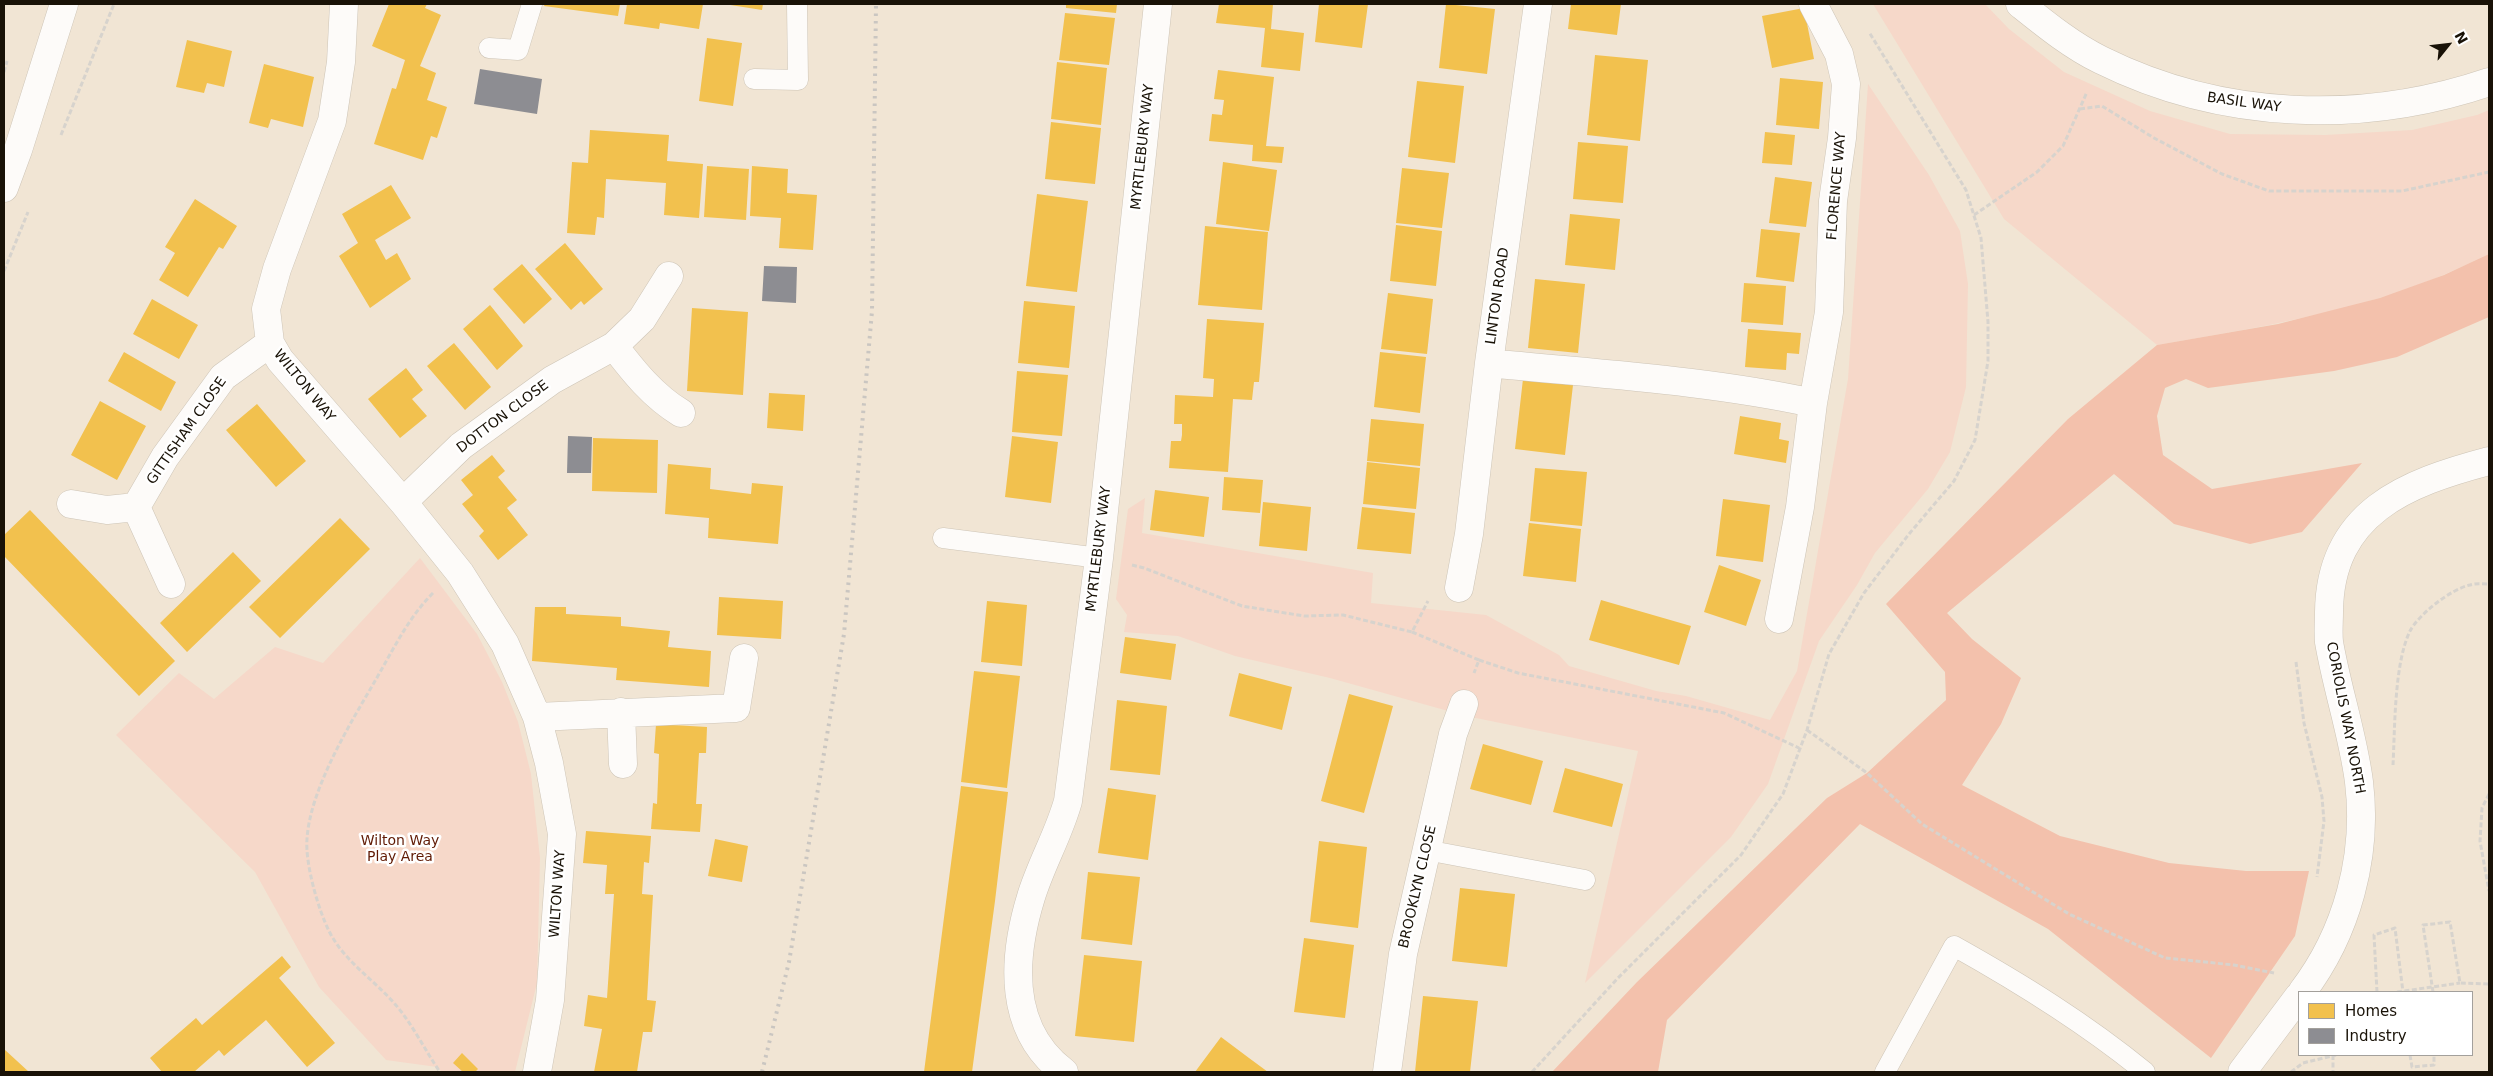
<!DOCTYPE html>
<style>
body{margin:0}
#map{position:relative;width:2493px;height:1076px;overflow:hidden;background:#f1e5d4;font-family:"DejaVu Sans",sans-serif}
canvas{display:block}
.frame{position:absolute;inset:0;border:5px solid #191207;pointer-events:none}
.legend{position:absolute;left:2298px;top:991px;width:175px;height:65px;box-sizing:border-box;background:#fff;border:1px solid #a3a09c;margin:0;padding:6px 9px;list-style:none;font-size:15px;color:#191207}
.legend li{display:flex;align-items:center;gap:10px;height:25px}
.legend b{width:25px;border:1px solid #a3a09c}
.north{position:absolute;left:2423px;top:20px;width:50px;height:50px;-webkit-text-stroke:4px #fff;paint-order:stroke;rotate:61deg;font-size:14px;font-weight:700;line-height:20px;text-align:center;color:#191207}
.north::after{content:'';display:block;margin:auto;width:18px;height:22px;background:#191207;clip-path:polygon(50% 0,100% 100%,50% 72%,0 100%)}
</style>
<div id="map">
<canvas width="2493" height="1076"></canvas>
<div class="frame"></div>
<ul class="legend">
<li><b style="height:14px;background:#f2c14e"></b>Homes</li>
<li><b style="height:14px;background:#8d8d92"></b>Industry</li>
</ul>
<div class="north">N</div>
</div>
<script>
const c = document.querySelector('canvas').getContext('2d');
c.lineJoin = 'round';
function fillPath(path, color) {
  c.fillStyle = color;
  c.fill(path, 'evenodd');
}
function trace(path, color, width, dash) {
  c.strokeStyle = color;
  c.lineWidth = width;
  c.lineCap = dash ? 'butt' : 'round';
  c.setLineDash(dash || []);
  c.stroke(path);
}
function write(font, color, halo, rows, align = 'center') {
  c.font = font + ' "DejaVu Sans",sans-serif';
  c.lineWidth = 5;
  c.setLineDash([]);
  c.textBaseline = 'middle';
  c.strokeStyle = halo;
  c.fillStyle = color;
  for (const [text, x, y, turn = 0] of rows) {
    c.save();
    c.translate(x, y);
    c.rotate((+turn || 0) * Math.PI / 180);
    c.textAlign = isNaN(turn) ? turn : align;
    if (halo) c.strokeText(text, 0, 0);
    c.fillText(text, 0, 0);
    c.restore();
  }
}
const green = new Path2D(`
 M 1873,4 L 1985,4 L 2009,29 L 2064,72 L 2150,111 L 2230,134 L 2325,135 L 2412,130 L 2477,115 L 2489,110 L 2489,254 C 2454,271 2418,287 2380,298 C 2307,320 2232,332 2157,345 L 2004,219 Z
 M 1868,84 L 1929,175 L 1960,231 L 1968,284 L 1966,387 L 1950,452 L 1928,489 L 1875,553 L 1857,585 L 1819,641 L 1768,784 L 1731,837 L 1585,983 L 1638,751 L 1466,716 L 1330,678 L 1235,656 L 1178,636 L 1124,632 L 1127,615 L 1116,599 L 1128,509 L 1145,498 L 1142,533 L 1373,573 L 1371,603 L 1486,615 L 1559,655 L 1569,666 L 1656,691 L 1686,696 L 1770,720 L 1797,671 L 1848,379 Z
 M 420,558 L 477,634 L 502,682 L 518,722 L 531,774 L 540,858 L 537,983 L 515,1072 L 442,1072 L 437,1067 L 386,1060 L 319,987 L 255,872 L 116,735 L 179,673 L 214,699 L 275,647 L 323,663 Z`);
const forest = new Path2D(`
 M 2489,254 L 2489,317 L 2397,357 L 2334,371 L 2208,388 L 2186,379 L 2165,388 L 2157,416 L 2163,455 L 2212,489 L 2362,463 L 2302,532 L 2250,544 L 2174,524 L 2114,474 L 1947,613 L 1972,639 L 2021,678 L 2001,724 L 1962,785 L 2060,836 L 2169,863 L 2246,871 L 2309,871 L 2295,936 L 2211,1058 L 2048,929 L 1860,824 L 1667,1020 L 1658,1072 L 1552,1072 L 1637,982 L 1827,798 L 1867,773 L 1946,700 L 1945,672 L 1886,604 L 2068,419 L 2157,345 L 2278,324 L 2380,298 L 2444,275 Z`);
const homes = new Path2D(`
 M 389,4 L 427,4 L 425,8 L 441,15 L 420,66 L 436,73 L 427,100 L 447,107 L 437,138 L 431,136 L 423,160 L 374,144 L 392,88 L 396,89 L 405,60 L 372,46 Z
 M 545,4 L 620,4 L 618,16 L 544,6 Z
 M 627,4 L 703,4 L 699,29 L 660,23 L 659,29 L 624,24 Z
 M 724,4 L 763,4 L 762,10 Z
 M 1066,4 L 1117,4 L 1116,13 L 1066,8 Z
 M 1219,4 L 1273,4 L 1271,29 L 1304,33 L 1300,71 L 1261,67 L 1265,28 L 1216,23 Z
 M 1319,4 L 1368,4 L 1362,48 L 1315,42 Z
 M 1446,4 L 1495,9 L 1487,74 L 1439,68 Z
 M 1571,4 L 1621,4 L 1617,35 L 1568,29 Z
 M 1804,8 L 1814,59 L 1772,68 L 1762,16 Z
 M 1065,13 L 1115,18 L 1109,65 L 1059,60 Z
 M 707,38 L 742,43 L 733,106 L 699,101 Z
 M 187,40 L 232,51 L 224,87 L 207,83 L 204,93 L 176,87 Z
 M 1595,55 L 1648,60 L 1640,141 L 1587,135 Z
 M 1057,62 L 1107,68 L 1101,125 L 1051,119 Z
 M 264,64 L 314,77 L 303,127 L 271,119 L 268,128 L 249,123 Z
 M 1218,70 L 1274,77 L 1266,146 L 1284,147 L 1282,163 L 1252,161 L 1253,145 L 1209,141 L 1212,114 L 1222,115 L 1224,100 L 1214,99 Z
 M 1780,78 L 1823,82 L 1819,129 L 1776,125 Z
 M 1417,81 L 1464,86 L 1455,163 L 1408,157 Z
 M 1051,122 L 1101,128 L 1095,184 L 1045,179 Z
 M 590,130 L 669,135 L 667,161 L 703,164 L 699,218 L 664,215 L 666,183 L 606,179 L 604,218 L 597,217 L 595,235 L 567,233 L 572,162 L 588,163 Z
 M 1765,132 L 1795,135 L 1792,165 L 1762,163 Z
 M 1578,142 L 1628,146 L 1623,203 L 1573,199 Z
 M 1223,162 L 1277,170 L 1269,231 L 1216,224 Z
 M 707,166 L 749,169 L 746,220 L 704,217 Z
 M 752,166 L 788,169 L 787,193 L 817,195 L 813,250 L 779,248 L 781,218 L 750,216 Z
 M 1402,168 L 1449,173 L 1442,228 L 1396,223 Z
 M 1775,177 L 1812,182 L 1806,227 L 1769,223 Z
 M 391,185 L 411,218 L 375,240 L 386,260 L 397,253 L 411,279 L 370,308 L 339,256 L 358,243 L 342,214 Z
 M 1037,194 L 1088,201 L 1077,292 L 1026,286 Z
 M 195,199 L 237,226 L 223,249 L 219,247 L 188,297 L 159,280 L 175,253 L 165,247 Z
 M 1570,214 L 1620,219 L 1615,270 L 1565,265 Z
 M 1396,225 L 1442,231 L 1436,286 L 1390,281 Z
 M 1205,226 L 1268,232 L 1262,310 L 1198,305 Z
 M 1761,229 L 1800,233 L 1794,282 L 1756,277 Z
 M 565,243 L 603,289 L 584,305 L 581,301 L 571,310 L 535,269 Z
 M 522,264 L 552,299 L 524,324 L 493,289 Z
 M 1535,279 L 1585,284 L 1578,353 L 1528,348 Z
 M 1744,283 L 1786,286 L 1783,325 L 1741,322 Z
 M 1388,293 L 1433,299 L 1427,354 L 1381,349 Z
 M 152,299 L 198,325 L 179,359 L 133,334 Z
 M 1024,301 L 1075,306 L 1069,368 L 1018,363 Z
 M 490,305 L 523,346 L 497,370 L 463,329 Z
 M 692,308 L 748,312 L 743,395 L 687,391 Z
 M 1207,319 L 1264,323 L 1259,382 L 1254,382 L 1252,400 L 1233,399 L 1228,472 L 1169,468 L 1171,441 L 1181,441 L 1182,435 L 1182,424 L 1174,424 L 1175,395 L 1213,397 L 1214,379 L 1203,378 Z
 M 1748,329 L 1801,333 L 1799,354 L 1787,353 L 1786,370 L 1745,367 Z
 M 454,343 L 491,387 L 465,410 L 427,366 Z
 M 124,352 L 176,382 L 161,411 L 108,381 Z
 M 1380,352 L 1426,357 L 1420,413 L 1374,407 Z
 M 406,368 L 423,390 L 412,399 L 427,416 L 400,438 L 368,399 Z
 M 1017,371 L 1068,375 L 1062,436 L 1012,432 Z
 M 1523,379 L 1573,385 L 1565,455 L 1515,449 Z
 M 769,393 L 805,395 L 803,431 L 767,428 Z
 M 100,401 L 146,426 L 117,480 L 71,455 Z
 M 257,404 L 306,461 L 276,487 L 226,430 Z
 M 1740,416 L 1781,423 L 1779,439 L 1789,441 L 1786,463 L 1734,454 Z
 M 1371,419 L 1424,424 L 1420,466 L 1367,461 Z
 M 1012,436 L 1058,442 L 1051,503 L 1005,497 Z
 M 593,438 L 658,440 L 657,493 L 592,491 Z
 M 492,455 L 505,471 L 498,477 L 517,500 L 507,508 L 528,535 L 498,560 L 479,536 L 484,531 L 462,504 L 473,495 L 461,480 Z
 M 1367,462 L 1420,468 L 1416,509 L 1363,504 Z
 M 668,464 L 711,468 L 710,489 L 751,494 L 752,483 L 783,486 L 778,544 L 708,538 L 709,518 L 665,514 Z
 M 1535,468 L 1587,472 L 1582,526 L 1530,521 Z
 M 1224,477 L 1263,480 L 1260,513 L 1222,510 Z
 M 1155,490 L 1209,497 L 1204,537 L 1150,530 Z
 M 1723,499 L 1770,505 L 1763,562 L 1716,556 Z
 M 1263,502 L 1311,507 L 1307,551 L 1259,546 Z
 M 1362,507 L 1415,513 L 1411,554 L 1357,549 Z
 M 30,510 L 175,661 L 139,696 L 4,556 L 4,535 Z
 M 340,518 L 370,549 L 280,638 L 249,607 Z
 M 1529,523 L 1581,529 L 1576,582 L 1523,576 Z
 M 233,552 L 261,581 L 187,652 L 160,623 Z
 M 1719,565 L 1761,580 L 1746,626 L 1704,612 Z
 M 719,597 L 783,601 L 781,639 L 717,635 Z
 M 1601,600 L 1691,626 L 1679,665 L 1589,640 Z
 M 987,601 L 1027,605 L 1022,666 L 981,662 Z
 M 535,607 L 566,607 L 566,614 L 621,617 L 621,626 L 670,631 L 668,647 L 711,651 L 709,687 L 616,680 L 617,668 L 532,661 Z
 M 1125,637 L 1176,644 L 1171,680 L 1120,673 Z
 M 974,671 L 1020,676 L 1007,788 L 961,782 Z
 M 1239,673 L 1292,687 L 1282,730 L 1229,716 Z
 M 1349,694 L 1393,706 L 1364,813 L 1321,801 Z
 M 1117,700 L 1167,706 L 1160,775 L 1110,770 Z
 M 656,724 L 707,727 L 706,753 L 699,753 L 696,804 L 702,804 L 700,832 L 651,829 L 653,803 L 657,804 L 659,754 L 654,753 Z
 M 1483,744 L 1543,761 L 1531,805 L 1470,789 Z
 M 1565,768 L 1623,784 L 1612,827 L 1553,812 Z
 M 961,786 L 1008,792 L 995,901 L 972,1072 L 924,1072 Z
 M 1108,788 L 1156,795 L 1148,860 L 1098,853 Z
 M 586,831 L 651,836 L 649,863 L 644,862 L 642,894 L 653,895 L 647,1000 L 656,1001 L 652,1032 L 643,1032 L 637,1072 L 594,1072 L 602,1029 L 584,1026 L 588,995 L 607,998 L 614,894 L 605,894 L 607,865 L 583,863 Z
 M 715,839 L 748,846 L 742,882 L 708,876 Z
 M 1319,841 L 1367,847 L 1358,928 L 1310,922 Z
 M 1088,872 L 1140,877 L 1132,945 L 1081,939 Z
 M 1460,888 L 1515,894 L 1507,967 L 1452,961 Z
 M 1304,938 L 1354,945 L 1345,1018 L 1294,1012 Z
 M 1084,955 L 1142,961 L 1134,1042 L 1075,1036 Z
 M 282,956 L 291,967 L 279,978 L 335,1043 L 307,1067 L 266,1020 L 224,1056 L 219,1050 L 194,1072 L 162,1072 L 150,1058 L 196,1018 L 202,1025 Z
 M 1423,996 L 1478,1001 L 1470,1072 L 1415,1072 Z
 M 1221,1037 L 1249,1058 L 1268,1072 L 1195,1072 Z
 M 4,1049 L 29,1072 L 4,1072 Z
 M 462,1053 L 478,1069 L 475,1072 L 463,1072 L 453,1063 Z`);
const industry = new Path2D(`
 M 480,69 L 542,79 L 537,114 L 474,104 Z
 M 764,266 L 797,267 L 796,303 L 762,301 Z
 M 568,436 L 592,437 L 591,473 L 567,473 Z`);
const path = new Path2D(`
 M 4,72 L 7,61
 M 2080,109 L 2102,106 L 2154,138 L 2222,174 L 2269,191 L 2402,191 L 2489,172
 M 61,135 L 114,4
 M 1974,215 L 2037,172 L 2063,146 L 2087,92
 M 4,271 L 28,212
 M 1132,565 L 1144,568 L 1242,606 L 1304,616 L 1343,615 L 1412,632 L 1428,601
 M 433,593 C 408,618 393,650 375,681 C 350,724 310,789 307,839 C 305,863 318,909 329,931 C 344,961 372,978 394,1003 C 410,1020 426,1052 440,1072
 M 1412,632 L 1479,660 L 1474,673
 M 1479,660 L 1518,673 L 1724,713 L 1799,748
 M 2296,662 L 2304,723 L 2322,797 L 2324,821 L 2317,877
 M 1807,730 L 1867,773 L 1922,824 L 2069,914 L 2165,958 L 2234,965 L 2274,973
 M 2393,765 C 2395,728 2394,664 2410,631 C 2419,614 2451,589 2470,585 C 2476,583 2483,584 2489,584
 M 2489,794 L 2482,808 L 2480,841 L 2489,891
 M 2377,992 L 2374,935 L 2395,928 L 2403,992
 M 2397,992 L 2460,983
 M 2433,992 L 2423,925 L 2450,922 L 2460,983 L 2489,984
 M 2333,1055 L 2333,1072
 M 2410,1055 L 2412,1067 L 2434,1065 L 2434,1055
 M 1532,1072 L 1617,979 L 1741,855 L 1783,794 L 1807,730 L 1829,654 L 1864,593 L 1909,534 L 1954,481 L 1975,440 L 1988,361 L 1988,322 L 1981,238 L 1966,190 L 1869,32
 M 2291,1072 L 2303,1063 L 2336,1055`);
const lane = new Path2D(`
 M 489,48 L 518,50 L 532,4
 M 754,79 L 798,80 L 797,4
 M 943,538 L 1099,558
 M 1426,850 L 1585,880
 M 1885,1072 L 1954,946 C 2022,984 2085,1023 2145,1072`);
const street = new Path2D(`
 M 344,4 L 341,62 L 332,121 L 277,269 L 266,309 L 270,343 L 280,360 L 403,502 L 460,573 L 505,644 L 537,717 L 549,763 L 562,834 L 550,1000 L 537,1072
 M 2020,4 C 2045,24 2072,46 2101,60 C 2222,120 2362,125 2489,82
 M 614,346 L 642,319 L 669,276
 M 1489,363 C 1597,374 1707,380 1813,403
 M 403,502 L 461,446 L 552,380 L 614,346 C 634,372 653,396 681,413
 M 71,504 L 107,510 L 136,507 L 165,457 L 223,377 L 270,343
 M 136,507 L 171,584
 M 1459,588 L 1469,534 L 1489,363 L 1538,4
 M 1779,619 L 1800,507 L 1813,403 L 1829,312 L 1833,201 L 1842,138 L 1846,84 L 1839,54 L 1813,4
 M 621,712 L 623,764
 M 537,717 L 736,708 L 744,658
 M 2302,992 C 2347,933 2368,856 2359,782 C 2353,735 2337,689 2329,642 C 2328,632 2329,621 2329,612 C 2330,512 2406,483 2489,461
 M 1064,1072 C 1008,1030 1012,959 1031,897 C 1041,864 1059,834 1068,801 L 1099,558 L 1158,4
 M 1387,1072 L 1403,954 L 1453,734 L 1464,704
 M 2242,1072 L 2299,996`);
const secondary = new Path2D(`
 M 4,188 L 18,150 L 64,4`);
const rail = new Path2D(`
 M 762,1072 L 789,962 L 844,634 L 872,311 L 876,4`);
const streetNames = [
 ["BASIL WAY",2244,103,8],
 ["MYRTLEBURY WAY",1143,147,-84],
 ["FLORENCE WAY",1837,186,-85],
 ["LINTON ROAD",1498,296,-82],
 ["WILTON WAY",304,386,51],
 ["DOTTON CLOSE",503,417,-37],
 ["GITTISHAM CLOSE",187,431,-55],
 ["MYRTLEBURY WAY",1099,549,-83],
 ["CORIOLIS WAY NORTH",2345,718,79],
 ["BROOKLYN CLOSE",1418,887,-77],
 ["WILTON WAY",558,894,-86]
];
const parkNames = [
 ["Wilton Way",400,841],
 ["Play Area",400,857]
];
fillPath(green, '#f6d8c9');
fillPath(forest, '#f3c1ac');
fillPath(homes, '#f2c14e');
fillPath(industry, '#8d8d92');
trace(lane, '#cdc4b6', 21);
trace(street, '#cdc4b6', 29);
trace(secondary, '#cdc4b6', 29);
trace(path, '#d7d3cd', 3, [5, 2.5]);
trace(lane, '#fdfbf9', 20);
trace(street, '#fdfbf9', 28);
trace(secondary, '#fdfbf9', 28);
trace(rail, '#cac6c1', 4, [2.5, 5]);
write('14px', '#191207', '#fff', streetNames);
write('14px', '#601a04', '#fff', parkNames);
</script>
